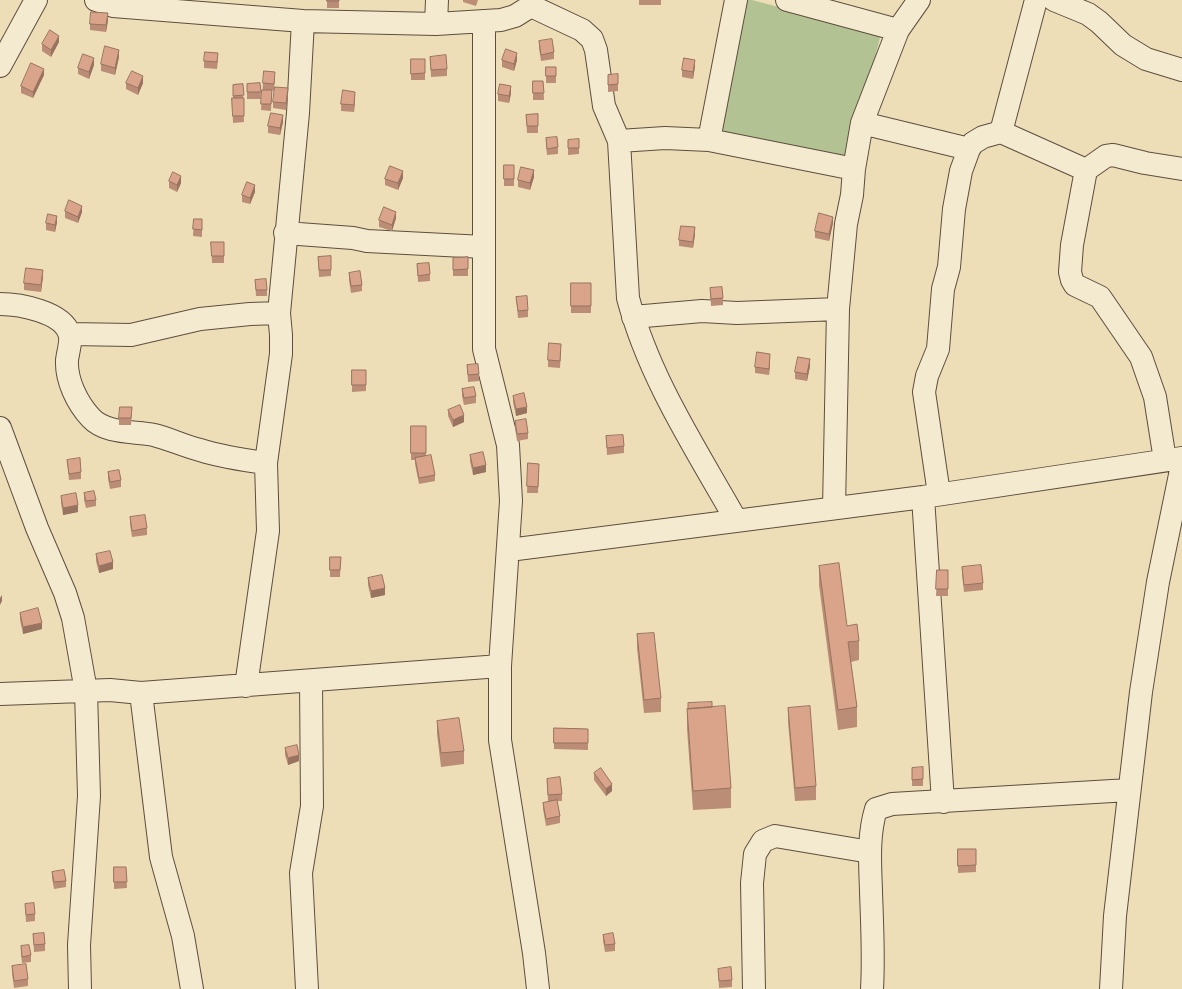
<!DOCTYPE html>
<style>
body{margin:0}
canvas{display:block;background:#eddeb7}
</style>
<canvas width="1182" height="989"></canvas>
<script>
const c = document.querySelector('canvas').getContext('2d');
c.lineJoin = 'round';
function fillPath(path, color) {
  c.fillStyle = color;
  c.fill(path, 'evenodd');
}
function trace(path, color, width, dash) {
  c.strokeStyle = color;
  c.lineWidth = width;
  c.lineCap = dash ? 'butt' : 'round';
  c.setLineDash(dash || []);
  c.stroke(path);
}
const green = new Path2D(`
 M 745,0 L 752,0 L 881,34 L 848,160 L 715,132 Z`);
const street = new Path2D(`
 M 96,0 L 113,6 L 303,21 L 436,24 L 501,20 L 515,16 L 531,6 L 533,0
 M 787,0 L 898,30
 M 1054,0 L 1088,14 L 1099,22 L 1123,45 L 1146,59 L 1182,70
 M 531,6 L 582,30 L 592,39 L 596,50 L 604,106 L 619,141 L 628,298 C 649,378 696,449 736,520
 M 484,21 L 484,349 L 508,445 L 511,501 L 500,666 L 500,740 L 534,953 L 538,989
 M 436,24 L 437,0
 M 0,66 L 36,0
 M 862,123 L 969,149
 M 1001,132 L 1036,0
 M 709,140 L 736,0
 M 619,141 L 665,138 L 709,140 L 854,169
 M 285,233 L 353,238 L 367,241 L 484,247
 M 0,304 C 20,304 62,312 69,333 C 72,340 68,352 67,360 C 66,380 77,403 91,418 C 106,434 134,431 154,435 C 170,439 184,446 200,450 C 222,457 243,460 266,463
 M 633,317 L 702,311 L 737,313 L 838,309
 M 70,334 L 131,335 L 200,319 L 250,314 L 279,313
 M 0,428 L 37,528 L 65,593 L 73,618 L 86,691 L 89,796 L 79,945 L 80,989
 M 1165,460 L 1155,397 L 1141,357 L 1100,297 L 1075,285 L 1072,280 L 1070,272 L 1072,245 L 1086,170 L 1106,156 L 1113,155 L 1145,163 L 1182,169
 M 939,494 L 924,392 L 927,376 L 938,349 L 943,289 L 949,267 L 954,209 L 961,171 L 969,149 L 973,143 L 983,137 L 1001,132 L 1086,170
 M 923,497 L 943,802
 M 834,508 L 838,309 L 846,224 L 852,195 L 854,169 L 862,123 L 898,30 L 919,0
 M 509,550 L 923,497 L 1182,458
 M 246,686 L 268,531 L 266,463 L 281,354 L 281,335 L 279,313 L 298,113 L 303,21
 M 141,693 L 161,857 L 183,936 L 192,989
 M 0,694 L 110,690 L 141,693 L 500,666
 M 307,989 L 301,873 L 312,806 L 311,681
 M 754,989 L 752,883 L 755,854 L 763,841 L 775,836 L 870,852
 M 872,989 C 874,956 872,924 871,891 C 870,863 868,835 876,809 L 892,804 L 1129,790
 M 1111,989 L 1115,916 L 1141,692 L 1158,582 L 1182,465`);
const wall = new Path2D(`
 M 339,0 L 339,8 L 327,8 L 327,1 Z
 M 463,0 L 478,0 L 476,6 L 463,2 Z
 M 639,0 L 661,0 L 661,5 L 639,5 Z
 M 108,20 L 106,32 L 90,30 L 90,24 Z
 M 539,41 L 554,52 L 554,59 L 541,61 L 539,48 Z
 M 59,42 L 51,57 L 42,51 L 42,44 Z
 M 119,57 L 115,75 L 101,71 L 101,64 Z
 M 430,57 L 447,69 L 447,76 L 431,77 Z
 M 411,59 L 425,73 L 425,80 L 411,80 Z
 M 218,60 L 217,69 L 204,68 L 204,61 Z
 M 502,60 L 517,60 L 514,71 L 502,67 Z
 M 94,65 L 89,79 L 78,74 L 78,68 Z
 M 695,66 L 693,79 L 682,77 L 682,70 Z
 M 546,67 L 556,67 L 556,83 L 546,83 Z
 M 44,75 L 33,98 L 21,93 L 21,86 Z
 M 608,75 L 618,84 L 618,91 L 608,92 Z
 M 275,78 L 274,91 L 272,90 L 271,111 L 261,110 L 263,83 Z
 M 533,81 L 543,81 L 544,100 L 533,100 Z
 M 126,83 L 143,83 L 138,95 L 126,89 Z
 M 260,83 L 261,99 L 247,99 L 247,84 Z
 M 243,84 L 244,122 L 233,123 L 232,98 L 233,98 L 233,85 Z
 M 511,93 L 509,103 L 498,101 L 498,94 Z
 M 288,95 L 286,110 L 273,108 L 273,102 Z
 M 355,99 L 354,112 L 341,111 L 341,104 Z
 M 538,114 L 538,133 L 527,133 L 526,115 Z
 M 283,122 L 280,135 L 268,133 L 268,126 Z
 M 546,138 L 558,147 L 558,154 L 547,155 L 546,145 Z
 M 568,140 L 579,148 L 579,154 L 568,155 Z
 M 504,165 L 514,165 L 514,186 L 504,186 Z
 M 534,177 L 530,190 L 518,187 L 518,180 Z
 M 403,178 L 398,190 L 385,185 L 385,179 Z
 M 169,181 L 181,183 L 177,192 L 169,188 Z
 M 255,192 L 250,204 L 242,202 L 242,195 Z
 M 65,211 L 82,212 L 78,223 L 65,218 Z
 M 396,218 L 392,231 L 379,227 L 379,220 Z
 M 194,219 L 202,219 L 202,237 L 193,236 Z
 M 57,222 L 55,232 L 46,230 L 46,223 Z
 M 833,223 L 829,241 L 815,238 L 815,231 Z
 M 695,234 L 693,248 L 679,246 L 679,240 Z
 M 211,242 L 224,242 L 224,263 L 212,263 Z
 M 331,256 L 331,276 L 319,277 L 318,257 Z
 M 453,258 L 468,269 L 468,276 L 453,276 Z
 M 417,264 L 430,274 L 430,281 L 418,282 Z
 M 349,273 L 362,285 L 362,291 L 351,293 L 349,280 Z
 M 43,276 L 41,292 L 24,290 L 24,283 Z
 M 255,280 L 267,290 L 267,296 L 256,296 Z
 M 571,283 L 591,283 L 591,313 L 571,313 Z
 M 710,288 L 723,298 L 723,305 L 711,306 Z
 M 516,297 L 528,310 L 528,317 L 518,318 Z
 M 561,351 L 560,368 L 548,367 L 548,360 Z
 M 770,361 L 769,375 L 755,373 L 755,367 Z
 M 467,365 L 479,374 L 479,381 L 468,382 Z
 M 810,366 L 807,381 L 795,379 L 795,372 Z
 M 352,370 L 366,370 L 366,391 L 352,392 Z
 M 462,389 L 476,396 L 476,403 L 464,405 L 462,396 Z
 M 513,396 L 527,413 L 516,416 L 513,402 Z
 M 448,410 L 464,422 L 453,427 L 448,416 Z
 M 132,414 L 131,425 L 119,425 L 119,418 Z
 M 515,421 L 528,433 L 528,439 L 517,441 L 515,428 Z
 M 411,426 L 426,426 L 426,455 L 435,475 L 435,481 L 419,484 L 415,464 L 415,460 L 411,460 Z
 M 606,436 L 624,446 L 624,453 L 607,455 Z
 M 470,455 L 486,472 L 473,475 L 470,461 Z
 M 67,460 L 81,472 L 81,479 L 69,480 Z
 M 528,463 L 539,470 L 538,493 L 527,493 Z
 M 108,472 L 121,480 L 121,487 L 110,489 L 108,479 Z
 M 84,493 L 96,500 L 96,506 L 86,508 L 84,500 Z
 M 61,496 L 78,512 L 63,515 L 61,503 Z
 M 130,517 L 147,528 L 147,535 L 132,537 L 130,524 Z
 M 96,554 L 113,569 L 99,573 L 96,561 Z
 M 330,557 L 341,557 L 340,577 L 330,577 Z
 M 819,566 L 847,626 L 859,641 L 859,660 L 851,662 L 857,707 L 857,727 L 838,730 L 819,585 Z
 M 962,567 L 983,583 L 983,590 L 964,592 L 962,574 Z
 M 937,570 L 948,570 L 948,596 L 936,596 Z
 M 368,578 L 385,595 L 371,598 L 368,585 Z
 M 20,613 L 42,629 L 23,634 L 20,620 Z
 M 637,634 L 661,698 L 661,712 L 644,713 L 637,648 Z
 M 712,707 L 731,788 L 731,808 L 693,810 L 687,729 L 687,709 Z
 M 788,708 L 816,786 L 816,800 L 795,801 L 788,722 Z
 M 437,721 L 464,751 L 464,764 L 441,767 L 437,734 Z
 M 554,728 L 588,729 L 588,750 L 554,749 Z
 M 285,748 L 299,761 L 288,765 L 285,755 Z
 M 912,768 L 923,779 L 923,786 L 912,786 Z
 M 594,773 L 612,791 L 606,796 L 594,780 Z
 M 547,779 L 562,794 L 562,801 L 557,801 L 560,816 L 560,823 L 546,826 L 543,809 L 543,803 L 548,802 Z
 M 958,849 L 976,849 L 976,872 L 958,873 Z
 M 114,867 L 126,867 L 127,888 L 114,889 Z
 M 52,872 L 66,881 L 66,887 L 54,889 L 52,878 Z
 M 25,904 L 35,914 L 35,921 L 26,922 Z
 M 33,934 L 45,944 L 45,951 L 34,952 Z
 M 603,935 L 615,944 L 615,951 L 605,952 L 603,941 Z
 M 21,946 L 31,955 L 31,962 L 22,963 L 21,953 Z
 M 12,966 L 28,979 L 28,986 L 14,988 L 12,973 Z
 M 718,969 L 732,980 L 732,987 L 719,988 Z`);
const shadedWall = new Path2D(`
 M 108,13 L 108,20 L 106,32 L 106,25 Z
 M 59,36 L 59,42 L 51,57 L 51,50 Z
 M 119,50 L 119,57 L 115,75 L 115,68 Z
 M 517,53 L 517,60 L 514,71 L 514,64 Z
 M 94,58 L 94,65 L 89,79 L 89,72 Z
 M 695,60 L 695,66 L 693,79 L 693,72 Z
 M 44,69 L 44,75 L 33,98 L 33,92 Z
 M 143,76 L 143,83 L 138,95 L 138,88 Z
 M 511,86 L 511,93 L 509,103 L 509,96 Z
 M 288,88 L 288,95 L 286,110 L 286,103 Z
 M 355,92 L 355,99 L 354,112 L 354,105 Z
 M 283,115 L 283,122 L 280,135 L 280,128 Z
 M 534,170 L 534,177 L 530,190 L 530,183 Z
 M 403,171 L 403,178 L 398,190 L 398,183 Z
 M 181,176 L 181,183 L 177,192 L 177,185 Z
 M 255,185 L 255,192 L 250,204 L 250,198 Z
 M 82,206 L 82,212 L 78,223 L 78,217 Z
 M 396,212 L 396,218 L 392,231 L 392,225 Z
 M 57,216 L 57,222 L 55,232 L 55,225 Z
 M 833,217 L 833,223 L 829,241 L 829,234 Z
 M 695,227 L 695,234 L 693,248 L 693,242 Z
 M 43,270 L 43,276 L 41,292 L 41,285 Z
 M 770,354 L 770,361 L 769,375 L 769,369 Z
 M 810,359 L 810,366 L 807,381 L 807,374 Z
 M 527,407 L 527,413 L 516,416 L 516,409 Z
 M 464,415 L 464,422 L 453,427 L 453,420 Z
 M 486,465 L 486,472 L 473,475 L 473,468 Z
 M 78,505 L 78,512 L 63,515 L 63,508 Z
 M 113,562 L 113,569 L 99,573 L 99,566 Z
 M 385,588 L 385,595 L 371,598 L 371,591 Z
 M 2,595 L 2,601 L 0,605 L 0,598 Z
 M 42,623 L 42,629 L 23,634 L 23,627 Z
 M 299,755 L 299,761 L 288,765 L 288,758 Z
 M 612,784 L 612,791 L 606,796 L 606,789 Z`);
const building = new Path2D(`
 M 327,0 L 339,0 L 339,1 L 327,1 Z
 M 91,12 L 108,13 L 106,25 L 90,24 Z
 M 50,30 L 59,36 L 51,50 L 42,44 Z
 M 552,39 L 554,52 L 541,55 L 539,41 Z
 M 105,46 L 119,50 L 115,68 L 101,64 Z
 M 506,49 L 517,53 L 514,64 L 502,60 Z
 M 205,52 L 218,53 L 217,62 L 204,61 Z
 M 83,54 L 94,58 L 89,72 L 78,68 Z
 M 446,55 L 447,69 L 431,70 L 430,57 Z
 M 684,58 L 695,60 L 693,72 L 682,70 Z
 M 411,59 L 425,59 L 425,73 L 411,74 Z
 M 31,63 L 44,69 L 33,92 L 21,86 Z
 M 546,67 L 556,67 L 556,76 L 546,76 Z
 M 132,71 L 143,76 L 138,88 L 126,83 Z
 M 264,71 L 275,72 L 274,84 L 263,83 Z
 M 618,74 L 618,84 L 608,85 L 608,75 Z
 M 533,81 L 543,81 L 544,93 L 533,93 Z
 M 260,83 L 261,92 L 247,92 L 247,84 Z
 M 243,84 L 244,95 L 233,96 L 233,85 Z
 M 500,84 L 511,86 L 509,96 L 498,94 Z
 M 275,87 L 288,88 L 286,103 L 273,102 Z
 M 262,90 L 272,90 L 271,104 L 261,104 Z
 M 343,90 L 355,92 L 354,105 L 341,104 Z
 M 232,98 L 244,98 L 244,116 L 233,116 Z
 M 271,113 L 283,115 L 280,128 L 268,126 Z
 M 538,114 L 538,126 L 527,126 L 526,115 Z
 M 557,137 L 558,147 L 547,149 L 546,138 Z
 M 579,139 L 579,148 L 568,148 L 568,140 Z
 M 504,165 L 514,165 L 514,179 L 504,179 Z
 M 390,166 L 403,171 L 398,183 L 385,179 Z
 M 521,167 L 534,170 L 530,183 L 518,180 Z
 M 173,172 L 181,176 L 177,185 L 169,181 Z
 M 247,182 L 255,185 L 250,198 L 242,195 Z
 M 69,200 L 82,206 L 78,217 L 65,211 Z
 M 384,207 L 396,212 L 392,225 L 379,220 Z
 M 819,213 L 833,217 L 829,234 L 815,231 Z
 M 48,214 L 57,216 L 55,225 L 46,223 Z
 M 194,219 L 202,219 L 202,230 L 193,229 Z
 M 681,226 L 695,227 L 693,242 L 679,240 Z
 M 211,242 L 224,242 L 224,256 L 212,256 Z
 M 331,256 L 331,270 L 319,270 L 318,257 Z
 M 468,257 L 468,269 L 453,270 L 453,258 Z
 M 429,263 L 430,274 L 418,276 L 417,264 Z
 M 26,268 L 43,270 L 41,285 L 24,283 Z
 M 360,271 L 362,285 L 351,286 L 349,273 Z
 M 266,279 L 267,290 L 256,290 L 255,280 Z
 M 571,283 L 591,283 L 591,306 L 571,306 Z
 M 722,287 L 723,298 L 711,299 L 710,288 Z
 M 527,296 L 528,310 L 518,311 L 516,297 Z
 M 549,343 L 561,344 L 560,361 L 548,360 Z
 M 757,352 L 770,354 L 769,369 L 755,367 Z
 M 798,357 L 810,359 L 807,374 L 795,372 Z
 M 478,364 L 479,374 L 468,375 L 467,365 Z
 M 352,370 L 366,370 L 366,385 L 352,385 Z
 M 474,387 L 476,396 L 464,398 L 462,389 Z
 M 524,393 L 527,407 L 516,409 L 513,396 Z
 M 460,405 L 464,415 L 453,420 L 448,410 Z
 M 120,407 L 132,407 L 131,418 L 119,418 Z
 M 526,419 L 528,433 L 517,434 L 515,421 Z
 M 411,426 L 426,426 L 426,453 L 411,453 Z
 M 623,435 L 624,446 L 607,448 L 606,436 Z
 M 483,452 L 486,465 L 473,468 L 470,455 Z
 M 431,455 L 435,475 L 419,478 L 415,458 Z
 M 80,458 L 81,472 L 69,474 L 67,460 Z
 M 528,463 L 539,464 L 538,487 L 527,486 Z
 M 119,470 L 121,480 L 110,482 L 108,472 Z
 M 94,491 L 96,500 L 86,501 L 84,493 Z
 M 76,493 L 78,505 L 63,508 L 61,496 Z
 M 145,515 L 147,528 L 132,531 L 130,517 Z
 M 110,551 L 113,562 L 99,566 L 96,554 Z
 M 330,557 L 341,557 L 340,570 L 330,570 Z
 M 839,563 L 847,626 L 857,624 L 859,641 L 848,642 L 857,707 L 838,710 L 819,566 Z
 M 981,565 L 983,583 L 964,585 L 962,567 Z
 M 937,570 L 948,570 L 948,589 L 936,589 Z
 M 382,575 L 385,588 L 371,591 L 368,578 Z
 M 38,608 L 42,623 L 23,627 L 20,613 Z
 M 654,633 L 661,698 L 644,700 L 637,634 Z
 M 712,702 L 712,707 L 688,709 L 688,703 Z
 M 725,706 L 731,788 L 693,791 L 687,709 Z
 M 810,706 L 816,786 L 795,788 L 788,708 Z
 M 459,718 L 464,751 L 441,753 L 437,721 Z
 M 554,728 L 588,729 L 588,743 L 554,743 Z
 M 297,745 L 299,755 L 288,758 L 285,748 Z
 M 923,767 L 923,779 L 912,780 L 912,768 Z
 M 601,768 L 612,784 L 606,789 L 594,773 Z
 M 560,777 L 562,794 L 548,795 L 547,779 Z
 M 557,800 L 560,816 L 546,819 L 543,803 Z
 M 958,849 L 976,849 L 976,865 L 958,866 Z
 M 114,867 L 126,867 L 127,882 L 114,882 Z
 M 64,870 L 66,881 L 54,882 L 52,872 Z
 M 34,903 L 35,914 L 26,915 L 25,904 Z
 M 44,933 L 45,944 L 34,945 L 33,934 Z
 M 613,933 L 615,944 L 605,945 L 603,935 Z
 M 29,945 L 31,955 L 22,957 L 21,946 Z
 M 26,964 L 28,979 L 14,981 L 12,966 Z
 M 731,967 L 732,980 L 719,981 L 718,969 Z`);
fillPath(green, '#b3c292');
trace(street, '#5d4e3f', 24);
trace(street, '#f3ead0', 22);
fillPath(wall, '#bb8d76');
fillPath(shadedWall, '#987360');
fillPath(building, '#d9a489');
trace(building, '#987360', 1);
</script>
